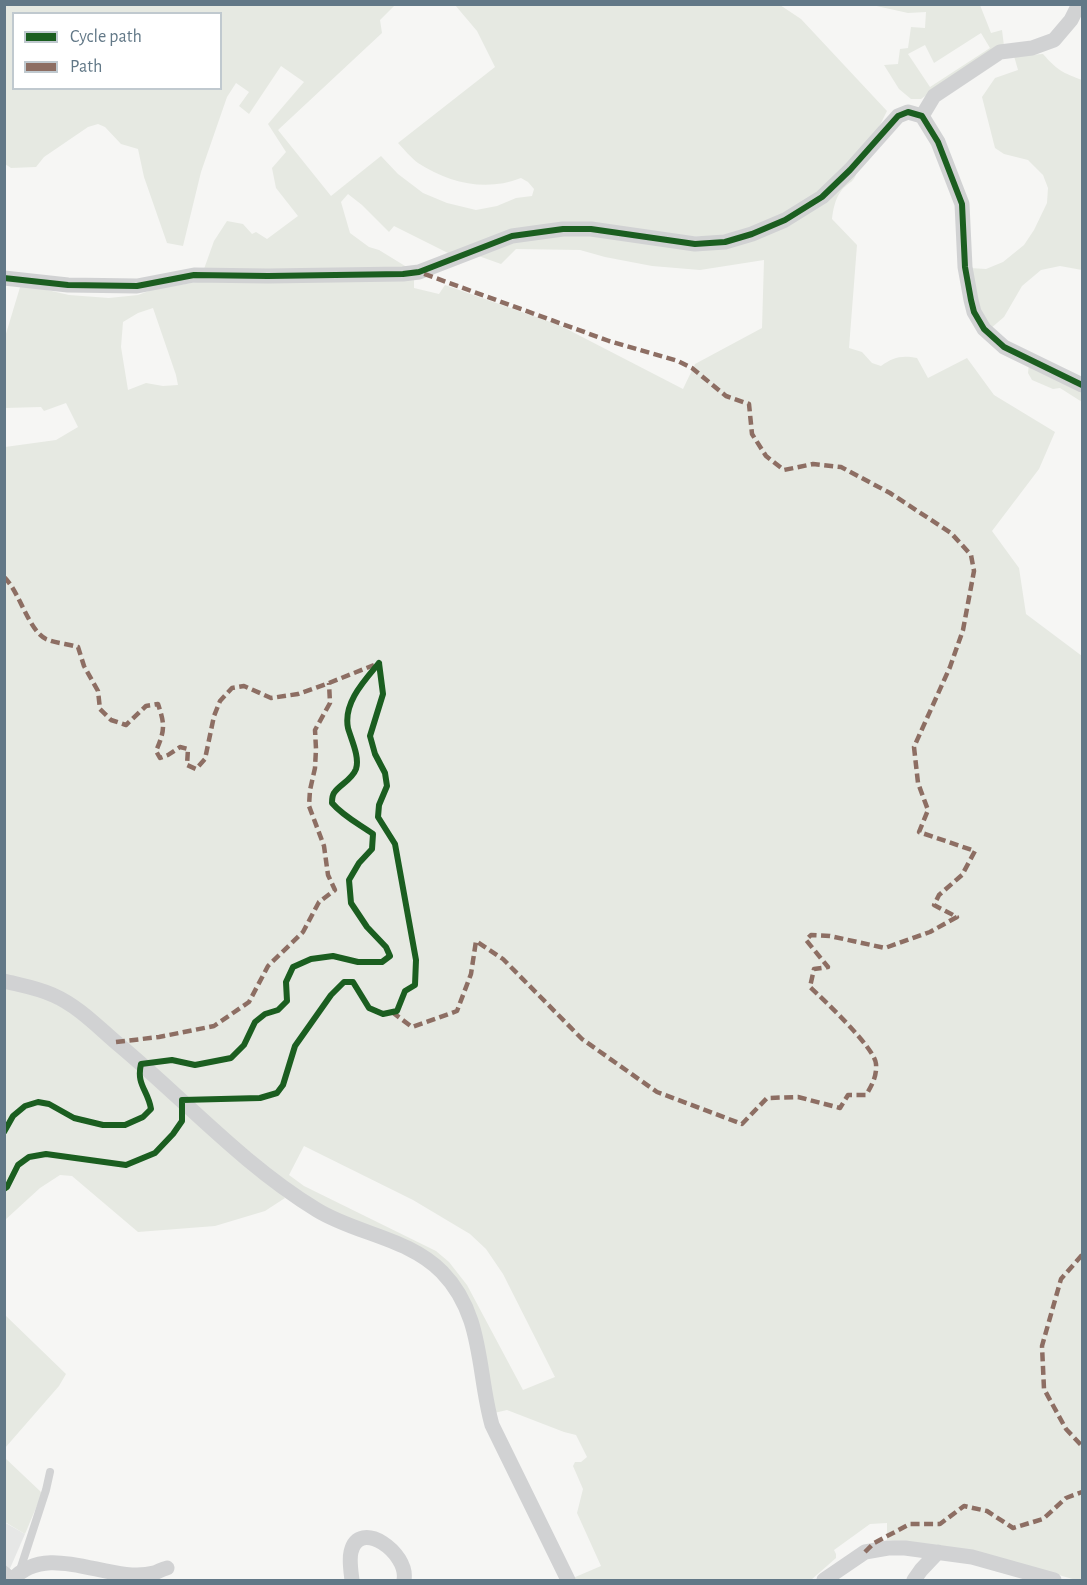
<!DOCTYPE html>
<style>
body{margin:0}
#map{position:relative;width:1087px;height:1585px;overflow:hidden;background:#f6f6f4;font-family:"Alegreya Sans",sans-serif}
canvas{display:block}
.frame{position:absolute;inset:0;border:6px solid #627887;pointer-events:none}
.legend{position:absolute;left:12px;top:12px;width:210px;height:78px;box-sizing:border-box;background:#fff;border:2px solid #c0c9cf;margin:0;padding:8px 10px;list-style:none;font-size:18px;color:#627887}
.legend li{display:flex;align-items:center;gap:12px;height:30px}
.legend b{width:30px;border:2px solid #c0c9cf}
</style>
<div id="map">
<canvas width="1087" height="1585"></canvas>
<div class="frame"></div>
<ul class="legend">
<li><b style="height:8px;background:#1b5e20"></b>Cycle path</li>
<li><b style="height:8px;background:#8d6e63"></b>Path</li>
</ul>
</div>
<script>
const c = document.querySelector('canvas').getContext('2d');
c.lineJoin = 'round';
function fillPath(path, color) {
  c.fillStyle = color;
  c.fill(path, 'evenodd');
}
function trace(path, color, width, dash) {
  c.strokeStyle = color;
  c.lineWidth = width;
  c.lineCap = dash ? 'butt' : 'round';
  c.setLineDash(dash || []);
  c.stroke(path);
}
const built = new Path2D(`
 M 4,1522 L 25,1534 L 5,1580 L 4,1580 Z`);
const green = new Path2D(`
 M 4,5 L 395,5 L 380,20 L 382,33 L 278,130 L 331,196 L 381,156 L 398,174 L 423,193 L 447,203 L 476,210 L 497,206 L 516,198 L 532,196 L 534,189 L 528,182 L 521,178 C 486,192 449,183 418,163 C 411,158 404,149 398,143 L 495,67 L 477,31 L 455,5 L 780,5 L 801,19 L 887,111 L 874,137 L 827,186 L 797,208 L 752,230 L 713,237 L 666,236 L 589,224 L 452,255 L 394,226 L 389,232 L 362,205 L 348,194 L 341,202 L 350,233 L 369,247 L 379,250 L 410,269 L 204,269 L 214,241 L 227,221 L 243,224 L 252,234 L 256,232 L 267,239 L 298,216 L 276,188 L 272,168 L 286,152 L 268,124 L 304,82 L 281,66 L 249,114 L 239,106 L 249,92 L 236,83 L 227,97 L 201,172 L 183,246 L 167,243 L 144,177 L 138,149 L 121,144 L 105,127 L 98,124 L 88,127 L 44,157 L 36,167 L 11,168 L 5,164 ZM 14,14 L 220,14 L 220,88 L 14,88 Z
 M 872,5 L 980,5 L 991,33 L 1002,30 L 1004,46 L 949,79 L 921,99 L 911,99 L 899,89 L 884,65 L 898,64 L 900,49 L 908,48 L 911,27 L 925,28 L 926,12 L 908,13 ZM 981,33 L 990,48 L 930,87 L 908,54 L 925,45 L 934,63 Z
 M 1043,54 C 1057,70 1063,73 1082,80 L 1082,270 L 1060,266 L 1041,270 L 1022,286 L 1004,317 L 990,329 L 981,316 L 970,268 L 986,269 L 1003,262 L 1024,245 L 1034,230 L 1047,203 L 1048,188 L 1043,175 L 1028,160 L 1004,154 L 995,148 L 982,97 L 995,78 L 1018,70 L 1014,56 Z
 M 857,168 C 856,183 849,181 841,191 C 835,199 833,210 832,219 L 857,245 L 849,348 L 862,352 L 872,363 L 881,366 C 893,357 902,355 917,358 L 928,378 L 967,358 L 994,395 L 1055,432 L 1039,469 L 992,531 L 1019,568 L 1026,614 L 1082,656 L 1082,1580 L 1076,1580 L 983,1553 L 887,1540 L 887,1523 L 870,1524 L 834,1550 L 836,1554 L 836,1558 L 811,1580 L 574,1580 L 573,1578 L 601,1566 L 577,1513 L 583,1489 L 573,1466 L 575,1462 L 581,1462 L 587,1457 L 576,1435 L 564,1432 L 507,1410 L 494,1413 L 451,1274 L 321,1207 L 282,1179 L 223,1130 L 88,1009 L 5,975 L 5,447 L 56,440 L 78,427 L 66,403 L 44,411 L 41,407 L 5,408 L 5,337 L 21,284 L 69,295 L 109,298 L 138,295 L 154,289 L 197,282 L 414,280 L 414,288 L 439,294 L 445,285 L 559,325 L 683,389 L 695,364 L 762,328 L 764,260 L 700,270 L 652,266 L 605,257 L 580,250 L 516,249 L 501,264 L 473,254 L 496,245 L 563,233 L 649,241 L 752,239 ZM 153,308 L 176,375 L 178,385 L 163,386 L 146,383 L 128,390 L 121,347 L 123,322 L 138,313 ZM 304,1146 L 413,1200 L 470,1234 L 486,1249 L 503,1274 L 555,1377 L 523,1390 L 467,1285 L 449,1262 L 436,1251 L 304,1186 L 289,1175 Z
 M 1029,364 L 1082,392 L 1082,402 L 1060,388 L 1053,389 L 1032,380 L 1028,373 Z
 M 4,986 L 39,995 L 67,1010 L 104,1039 L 285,1198 L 265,1211 L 215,1226 L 138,1232 L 72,1176 L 60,1175 L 40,1188 L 5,1220 Z
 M 5,1315 L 66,1374 L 59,1386 L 5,1448 Z
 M 4,1457 L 41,1492 L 41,1496 L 25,1534 L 5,1522 Z`);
const lane = new Path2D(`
 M 4,1569 L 15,1578
 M 20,1570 L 46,1490 L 50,1472`);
const street = new Path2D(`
 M 922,116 L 934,96 L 1000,52 L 1032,48 L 1054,40 L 1071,20 L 1079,4
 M 4,278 L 68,285 L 137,286 L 194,275 L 268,276 L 403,274 L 419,272 L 512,236 L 563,229 L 591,229 L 695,244 L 725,242 L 752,234 L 785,220 L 822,197 L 850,170 L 898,116 L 908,112 L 922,116 L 938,142 L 962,204 L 965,267 L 971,300 L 974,312 L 984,329 L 1004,347 L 1082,385
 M 4,981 C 20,985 38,988 53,995 C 78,1006 97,1026 118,1044 C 184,1099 243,1165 317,1210 C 356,1234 409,1238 442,1272 C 484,1315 477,1372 492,1425 L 568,1580
 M 12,1580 C 49,1539 110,1585 154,1573 C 158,1572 162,1569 167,1568
 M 352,1580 C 351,1572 349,1560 351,1552 C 359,1517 409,1553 404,1580
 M 824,1580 L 865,1552 L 888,1548 L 905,1548 L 972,1557 L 1054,1580
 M 914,1580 L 921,1570 L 938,1552`);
const quiet = new Path2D(`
 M 4,577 C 20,592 28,630 46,639 C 55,643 68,644 78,647 L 84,666 L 98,691 L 100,709 L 111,720 L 126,725 L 146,706 L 158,704 C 165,725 165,730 156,751 L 160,758 L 168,755 L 180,747 L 188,749 L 187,765 L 196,769 L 205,759 L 214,716 L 220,701 L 232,688 L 244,686 L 271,698 L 298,694 L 329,683 L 374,665
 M 392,1012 L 412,1027 L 457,1011 L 471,974 L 476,941 L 503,959 L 582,1039 L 657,1092 L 742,1124 L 767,1098 L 798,1097 L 840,1108 L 848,1095 L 866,1095 C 872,1085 877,1076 876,1064 C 875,1048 824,1000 810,987 L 814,969 L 828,967 L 806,940 L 811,935 L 830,936 L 885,948 L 930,932 L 957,917 L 934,905 L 939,895 L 962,875 L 975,851 L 919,832 L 928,810 L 918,783 L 914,747 L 950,667 L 963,630 L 974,571 L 971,555 L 951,533 L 890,493 L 841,467 L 813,464 L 784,470 L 766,456 L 752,434 L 749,404 L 726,396 L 692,368 L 678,361 L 609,341 L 419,272
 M 116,1042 L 159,1037 L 214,1026 L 249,1002 L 268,966 L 303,932 L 319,902 L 335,890 L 328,875 L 324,846 L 309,806 L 310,790 L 315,768 L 316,749 L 315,730 L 330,703 L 329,683
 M 1082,1255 L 1061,1279 L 1042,1346 L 1044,1389 L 1066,1429 L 1082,1446
 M 865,1552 L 874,1543 L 910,1524 L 940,1524 L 964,1506 L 987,1511 L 1013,1528 L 1043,1519 L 1066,1498 L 1082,1492`);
const cycleway = new Path2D(`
 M 4,278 L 68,285 L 137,286 L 194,275 L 268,276 L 403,274 L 419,272 L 512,236 L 563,229 L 591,229 L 695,244 L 725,242 L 752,234 L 785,220 L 822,197 L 850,170 L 898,116 L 908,112 L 922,116 L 938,142 L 962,204 L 965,267 L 971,300 L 974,312 L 984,329 L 1004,347 L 1082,385
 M 4,1132 L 13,1116 L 25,1106 L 38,1102 L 49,1104 L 74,1118 L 103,1125 L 125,1125 L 143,1117 L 151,1109 C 148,1090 136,1085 141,1064 L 172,1060 L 195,1065 L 231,1058 L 244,1045 L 255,1022 L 265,1014 L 278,1010 L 287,1001 L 286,982 L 293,967 L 311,959 L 333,956 L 358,962 L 382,962 L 390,956 L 386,947 L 367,927 L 351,903 L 349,880 L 359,863 L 372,849 L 373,834 C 359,824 343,816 332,803 C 332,800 332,796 334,793 C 339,785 352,780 356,769 C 360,757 351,739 348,728 C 343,703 364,681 379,663
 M 4,1189 L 7,1187 L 18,1165 L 29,1157 L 46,1154 L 126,1165 L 155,1153 L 173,1134 L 182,1121 L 182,1100 L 260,1098 L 277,1093 L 283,1085 L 295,1046 L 331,995 L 344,982 L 353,982 L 369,1008 L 383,1014 L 397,1011 L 405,991 L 415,985 L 416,960 L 395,844 L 378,817 L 379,805 L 387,786 L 385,773 L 375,754 L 370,736 L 383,694 L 379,663`);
fillPath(built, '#e6e7e6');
fillPath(green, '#e6e9e2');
trace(lane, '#d1d2d3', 8);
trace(street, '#d1d2d3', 15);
trace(quiet, '#8d6e63', 4.5, [9, 4.5]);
trace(cycleway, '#1b5e20', 6);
</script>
